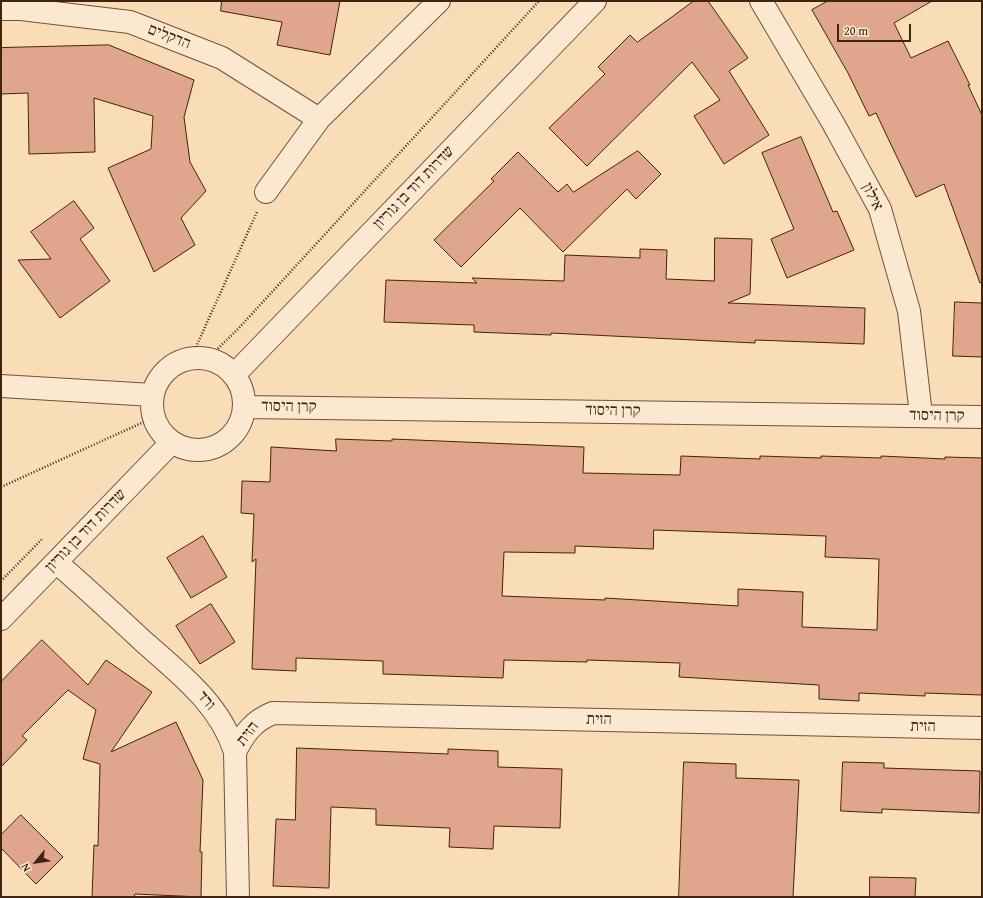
<!DOCTYPE html>
<meta charset="utf-8">
<style>
body{margin:0}
#map{position:relative;width:983px;height:898px;overflow:hidden;background:#f8ddb7;font-family:"Gentium Book Plus",serif}
canvas{display:block}
.frame{position:absolute;inset:0;border:2px solid #422211;pointer-events:none}
.north{position:absolute;left:16px;top:842px;width:40px;height:40px;-webkit-text-stroke:3px #fae9d0;paint-order:stroke;rotate:241deg;font-size:11px;font-weight:700;line-height:16px;text-align:center;color:#422211}
.north::after{content:'';display:block;margin:auto;width:14px;height:18px;background:#422211;clip-path:polygon(50% 0,100% 100%,50% 72%,0 100%)}
.scale{position:absolute;left:837px;top:24px;width:74px;height:18px;box-sizing:border-box;border:2px solid #422211;border-top:0;padding-left:5px;font-size:12px;line-height:14px;white-space:nowrap;color:#422211;-webkit-text-stroke:3px #fae9d0;paint-order:stroke}
</style>
<div id="map">
<canvas width="983" height="898"></canvas>
<div class="frame"></div>
<div class="north">N</div>
<div class="scale">20 m</div>
</div>
<script>
const c = document.querySelector('canvas').getContext('2d');
c.lineJoin = 'round';
function fillPath(path, color) {
  c.fillStyle = color;
  c.fill(path, 'evenodd');
}
function trace(path, color, width, dash) {
  c.strokeStyle = color;
  c.lineWidth = width;
  c.lineCap = dash ? 'butt' : 'round';
  c.setLineDash(dash || []);
  c.stroke(path);
}
function write(font, color, halo, rows, align = 'center') {
  c.font = font + ' "Gentium Book Plus","Frank Ruhl Libre",serif';
  c.lineWidth = 4;
  c.setLineDash([]);
  c.textBaseline = 'middle';
  c.strokeStyle = halo;
  c.fillStyle = color;
  for (const [text, x, y, turn = 0] of rows) {
    c.save();
    c.translate(x, y);
    c.rotate((+turn || 0) * Math.PI / 180);
    c.textAlign = isNaN(turn) ? turn : align;
    if (halo) c.strokeText(text, 0, 0);
    c.fillText(text, 0, 0);
    c.restore();
  }
}
const building = new Path2D(`
 M 222,1 L 340,1 L 330,55 L 277,45 L 282,22 L 221,11 Z
 M 694,1 L 708,1 L 748,58 L 729,71 L 769,135 L 724,164 L 694,116 L 720,100 L 692,62 L 587,166 L 549,128 L 605,74 L 598,67 L 630,35 L 637,42 Z
 M 828,1 L 932,1 L 894,23 L 911,58 L 948,41 L 970,85 L 968,85 L 982,115 L 982,282 L 980,283 L 944,184 L 916,197 L 876,113 L 869,116 L 848,73 L 812,10 Z
 M 109,45 L 194,80 L 184,117 L 190,162 L 206,191 L 181,218 L 195,245 L 154,272 L 108,168 L 151,149 L 153,116 L 94,98 L 95,152 L 29,154 L 28,93 L 1,94 L 1,48 Z
 M 801,137 L 833,212 L 837,211 L 854,250 L 787,278 L 771,239 L 794,229 L 762,153 Z
 M 638,151 L 661,174 L 636,199 L 627,189 L 563,252 L 520,208 L 461,267 L 434,240 L 494,181 L 491,179 L 518,152 L 558,192 L 567,184 L 573,192 Z
 M 74,201 L 94,228 L 80,239 L 110,281 L 60,318 L 18,260 L 51,259 L 31,232 Z
 M 715,238 L 752,239 L 750,294 L 728,303 L 865,308 L 864,344 L 755,340 L 755,343 L 551,333 L 551,335 L 474,332 L 474,325 L 384,322 L 386,280 L 477,283 L 472,278 L 564,281 L 565,255 L 640,258 L 640,249 L 667,250 L 666,279 L 714,281 Z
 M 955,302 L 982,303 L 982,357 L 953,356 Z
 M 336,439 L 392,441 L 392,439 L 584,447 L 583,473 L 680,475 L 681,456 L 760,459 L 760,456 L 821,458 L 821,456 L 881,458 L 881,456 L 945,459 L 945,457 L 982,458 L 982,695 L 925,693 L 925,696 L 859,693 L 859,701 L 819,699 L 819,685 L 679,677 L 680,663 L 587,660 L 587,662 L 504,660 L 503,678 L 383,674 L 383,661 L 296,658 L 296,671 L 252,669 L 256,559 L 252,562 L 254,514 L 241,513 L 242,481 L 270,482 L 271,447 L 336,451 ZM 654,530 L 826,536 L 825,557 L 879,559 L 877,630 L 802,627 L 803,592 L 738,589 L 738,606 L 605,598 L 605,600 L 502,596 L 504,552 L 575,553 L 575,546 L 653,549 Z
 M 203,536 L 227,577 L 191,598 L 167,558 Z
 M 211,604 L 235,642 L 200,664 L 176,626 Z
 M 42,640 L 88,685 L 106,660 L 152,692 L 111,752 L 176,722 L 203,780 L 200,852 L 202,852 L 201,897 L 135,894 L 134,897 L 92,897 L 94,845 L 98,846 L 100,764 L 83,759 L 96,710 L 68,690 L 22,736 L 27,740 L 1,767 L 1,682 Z
 M 297,748 L 448,754 L 448,749 L 498,751 L 498,767 L 562,769 L 560,828 L 494,826 L 493,849 L 449,847 L 450,828 L 376,825 L 376,809 L 331,807 L 329,888 L 273,886 L 276,819 L 295,820 Z
 M 684,762 L 736,764 L 736,778 L 799,780 L 793,897 L 679,897 Z
 M 843,762 L 884,763 L 884,768 L 980,771 L 979,813 L 882,809 L 882,813 L 841,811 Z
 M 21,815 L 63,857 L 36,884 L 1,848 L 1,835 Z
 M 870,877 L 916,878 L 915,897 L 870,897 Z`);
const path = new Path2D(`
 M 191,358 L 257,212
 M 207,359 L 238,329 L 539,1
 M 1,487 L 148,420
 M 1,581 L 43,538`);
const minor = new Path2D(`
 M 761,1 L 833,123 L 880,209 L 909,311 L 921,415
 M 1,9 L 21,9 L 130,22 L 222,58 L 319,119
 M 266,192 L 319,119 L 439,1
 M152 404a46 46 0 1 1 92 0a46 46 0 1 1-92 0Z
 M 234,375 L 595,1
 M 1,386 L 153,395
 M 245,407 L 982,417
 M 56,562 C 86,588 115,615 144,642 C 180,674 220,704 235,752 L 238,897
 M 1,619 L 172,442
 M 235,752 C 244,734 253,721 273,713 L 982,728`);
const streetNames = [
 ["הדקלים",169,37,21],
 ["שדרות דוד בן גוריון",414,188,-46],
 ["אילון",872,197,63],
 ["קרן היסוד",289,407,1],
 ["קרן היסוד",613,411,1],
 ["קרן היסוד",937,416,1],
 ["שדרות דוד בן גוריון",86,531,-46],
 ["ורד",206,701,50],
 ["הזית",599,720,1],
 ["הזית",923,727,1],
 ["הזית",248,734,-52]
];
fillPath(building, '#dfa58d');
trace(building, '#422211', 1);
trace(minor, '#70513a', 24);
trace(path, '#422211', 2.5, [1, 2]);
trace(minor, '#fae9d0', 22);
write('16px', '#422211', '#fae9d0', streetNames);
</script>
